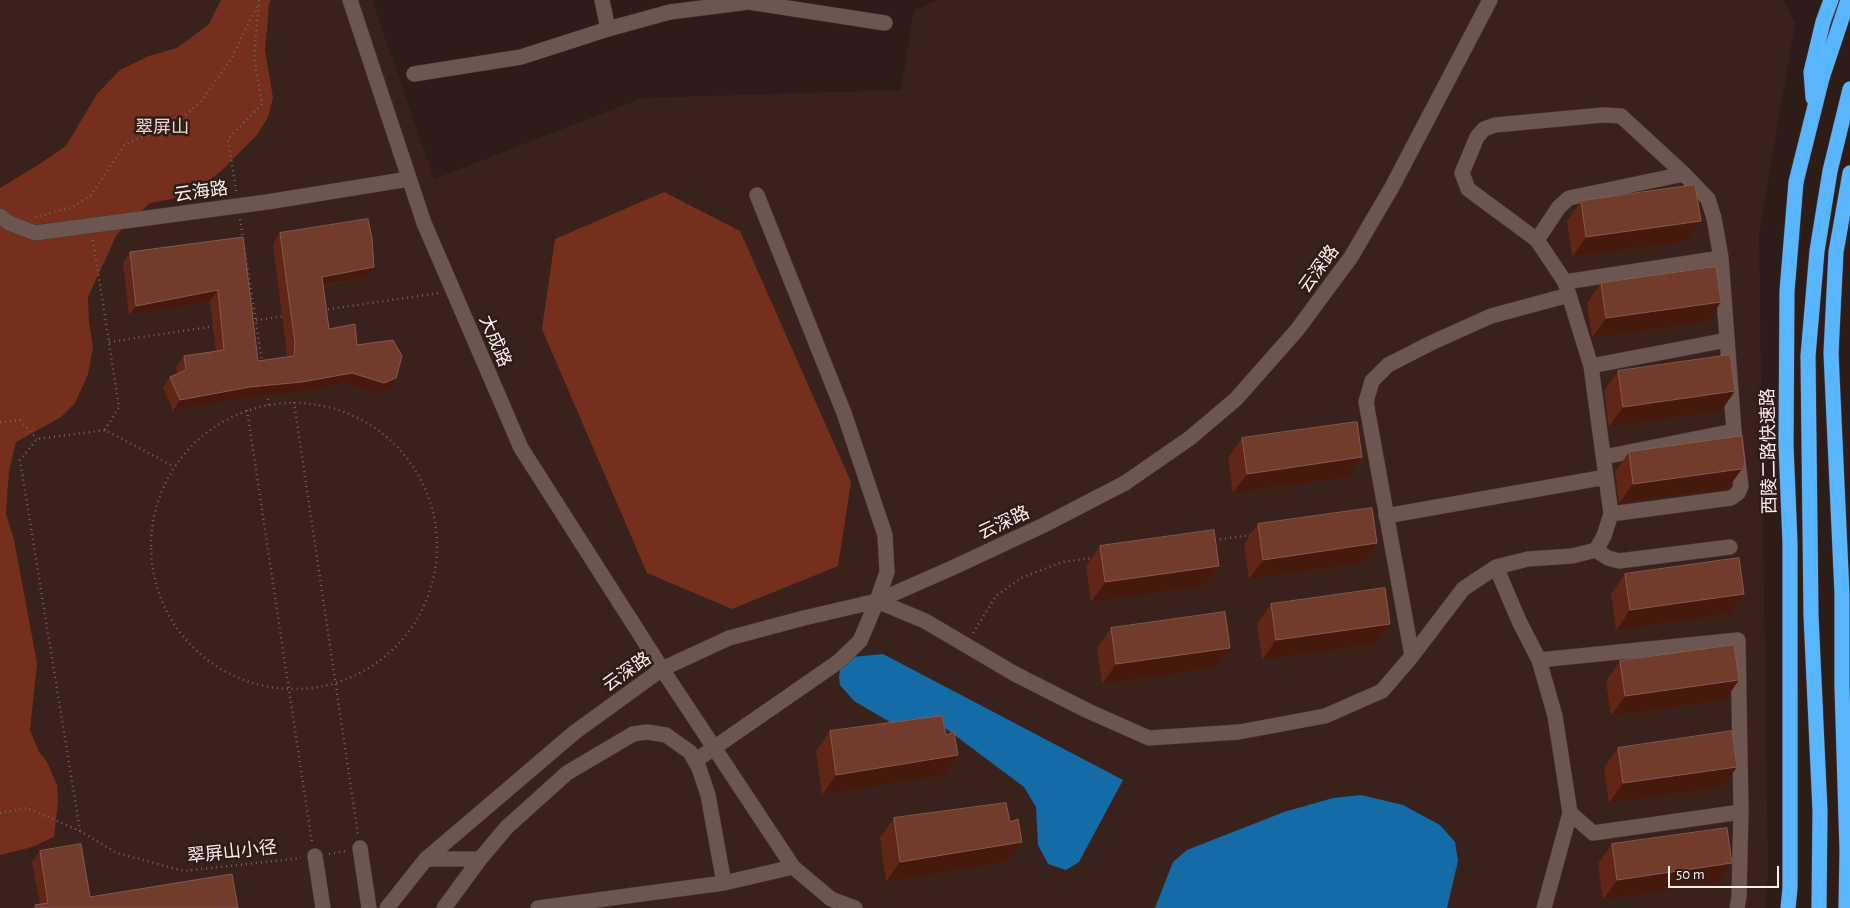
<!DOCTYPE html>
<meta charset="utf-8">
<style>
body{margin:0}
#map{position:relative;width:1850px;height:908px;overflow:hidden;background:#2d1c17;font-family:"Alegreya Sans",sans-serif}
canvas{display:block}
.scale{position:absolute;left:1668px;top:866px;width:111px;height:22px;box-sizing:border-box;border:2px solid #fcefeb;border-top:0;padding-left:6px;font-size:15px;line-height:18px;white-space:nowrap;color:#fcefeb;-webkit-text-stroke:4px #2d1c17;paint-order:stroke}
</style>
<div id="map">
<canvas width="1850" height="908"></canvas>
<div class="scale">50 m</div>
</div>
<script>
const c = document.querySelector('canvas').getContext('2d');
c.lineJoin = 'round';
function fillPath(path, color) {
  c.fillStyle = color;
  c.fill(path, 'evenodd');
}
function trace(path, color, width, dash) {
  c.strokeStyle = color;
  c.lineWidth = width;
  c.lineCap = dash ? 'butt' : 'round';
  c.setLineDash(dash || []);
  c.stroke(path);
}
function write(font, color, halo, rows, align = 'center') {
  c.font = font + ' "Alegreya Sans","Noto Sans SC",sans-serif';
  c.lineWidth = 5;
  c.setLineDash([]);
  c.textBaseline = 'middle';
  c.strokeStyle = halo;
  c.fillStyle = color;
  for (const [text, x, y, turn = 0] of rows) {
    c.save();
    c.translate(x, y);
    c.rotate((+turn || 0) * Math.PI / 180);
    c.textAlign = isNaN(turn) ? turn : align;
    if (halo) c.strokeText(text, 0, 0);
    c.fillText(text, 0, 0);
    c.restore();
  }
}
const built = new Path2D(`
 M 0,0 L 372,0 L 434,179 L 642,98 L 901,90 L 914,10 L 938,0 L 1784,0 L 1795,24 L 1759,235 L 1768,875 L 1765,908 L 0,908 Z`);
const green = new Path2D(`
 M 221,0 L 271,0 L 269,4 L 265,50 L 273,98 L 268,117 L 257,135 L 221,171 L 199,188 L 172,199 L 150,203 L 117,234 L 88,297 L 89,323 L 93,347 L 88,374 L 75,403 L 61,417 L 16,442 L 9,471 L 6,514 L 14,540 L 37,663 L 30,730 L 39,752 L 47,762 L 57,785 L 58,802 L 54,837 L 32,847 L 0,855 L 0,188 L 38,165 L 66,146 L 97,94 L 120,70 L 149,56 L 177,48 L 209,24 Z
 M 664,192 L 740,231 L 851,482 L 838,566 L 732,609 L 647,573 L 542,329 L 555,239 Z`);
const water = new Path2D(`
 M 883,654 L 1123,780 L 1079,862 L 1066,870 L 1048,864 L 1038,845 L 1036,807 L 1024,787 L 941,725 L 895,725 L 854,701 L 840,685 L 839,677 L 842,658 Z
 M 1361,795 L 1403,805 L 1440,825 L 1455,842 L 1458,861 L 1447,908 L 1155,908 L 1173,862 L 1187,850 L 1284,812 L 1333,798 Z`);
const path = new Path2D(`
 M 236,191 L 228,139 L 262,104 L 254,57 L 259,0
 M 35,217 L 73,207 L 91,195 L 125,144 L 177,123 L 201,101 L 230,61 L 257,6
 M 240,219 L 262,362
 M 93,240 L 119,407 L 105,430
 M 323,310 L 439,293
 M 256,320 L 286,316
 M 109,342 L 216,326
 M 267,394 L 269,406
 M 294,402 L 358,835
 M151 546a143 143 0 1 1 286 0a143 143 0 1 1-286 0Z
 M 247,410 L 312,843
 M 0,422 L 20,420 L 37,439
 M 1215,540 L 1251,535
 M 973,633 L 996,596 L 1021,578 L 1062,562 L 1093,558
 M 0,813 L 27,808 L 80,831 L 117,853 L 184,871 L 301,858
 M 80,831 L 20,460 L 37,439 L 105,430 L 173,466
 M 329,854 L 346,851`);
const minor = new Path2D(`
 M 350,0 L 424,223 L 521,448 L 662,669 L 793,867 L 831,899 L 855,908
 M 602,0 L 608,29
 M 414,74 L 521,57 L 608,29 L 670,12 L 749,2 L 885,23
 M 0,216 L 9,223 L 35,233 L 267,202 L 409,179
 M 1537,240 L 1559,207 L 1569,198 L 1684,174
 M 1565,282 L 1721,258
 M 1591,366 L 1727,340
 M 1604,457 L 1734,431
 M 1386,516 L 1606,477
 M 1596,550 L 1608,558 L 1619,561 L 1730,547
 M 1496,567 L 1519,621 L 1539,660 L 1555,716 L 1570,813 L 1544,908
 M 877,601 L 925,621 L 1015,674 L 1088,711 L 1149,738 L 1239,732 L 1325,716 L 1382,691 L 1412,656 L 1463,589 L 1496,567 L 1528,559 L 1572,556 L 1596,550 L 1604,536 L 1611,514 L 1591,366 L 1565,282 L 1537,240 L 1468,189 L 1462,173 L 1477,137 L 1484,129 L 1495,125 L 1603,115 L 1621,116 L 1684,174 L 1708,199 L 1714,218 L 1721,258 L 1734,431 L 1741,486 L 1738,493 L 1731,498 L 1611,514
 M 1412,656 L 1366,402 L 1372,381 L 1388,365 L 1431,343 L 1491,316 L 1569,295
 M 1539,660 L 1738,640 L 1741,812 L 1739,897 L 1737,908
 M 695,761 L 838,662 L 860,641 L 877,601 L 887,572 L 885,535 L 844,413 L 757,195
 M 1570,813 L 1593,833 L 1741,812
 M 360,848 L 369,908
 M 315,856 L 323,908
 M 426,859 L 480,859
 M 387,908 L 426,859 L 575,732 L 662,669 L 729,638 L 804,618 L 877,601 L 952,568 L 1044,525 L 1125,483 L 1190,438 L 1236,399 L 1297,330 L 1351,257 L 1392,187 L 1490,0
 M 444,908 L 480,859 L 507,827 L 567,773 L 633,734 L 647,732 L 666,735 L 690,752 L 699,768 L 708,795 L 724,883
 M 538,908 L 724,883 L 793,867`);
const highway = new Path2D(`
 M 1813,98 L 1811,72 L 1823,22 L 1831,0
 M 1788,908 L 1790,888 L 1790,543 L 1786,445 L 1787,291 L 1796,182 L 1822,78 L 1848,0
 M 1819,908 L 1820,811 L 1811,615 L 1808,356 L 1817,251 L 1830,171 L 1850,89
 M 1846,908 L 1847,851 L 1842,687 L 1842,594 L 1831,353 L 1836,252 L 1850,173`);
const wall = new Path2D(`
 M 1581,201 L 1701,221 L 1687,241 L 1572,257 L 1567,221 Z
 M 280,233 L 366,277 L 323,286 L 329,329 L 357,345 L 389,389 L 376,394 L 345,383 L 294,393 L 243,398 L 173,411 L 163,388 L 170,377 L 178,374 L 176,367 L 184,356 L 216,352 L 210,301 L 129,316 L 123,263 L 130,252 L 243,237 L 258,361 L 287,357 L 287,354 L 273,244 Z
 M 1601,283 L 1707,322 L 1592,338 L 1587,303 Z
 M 1618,371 L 1721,411 L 1609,427 L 1604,391 Z
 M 1242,438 L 1362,457 L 1348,477 L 1233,493 L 1228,458 Z
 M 1629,452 L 1745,465 L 1727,489 L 1619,503 L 1615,472 Z
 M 1258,524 L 1377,543 L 1363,563 L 1249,579 L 1244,544 Z
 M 1100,546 L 1219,566 L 1205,586 L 1091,602 L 1086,566 Z
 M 1625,574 L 1744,594 L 1730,614 L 1616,630 L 1611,594 Z
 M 1271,604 L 1376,644 L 1262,660 L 1257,624 Z
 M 1111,628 L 1230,648 L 1216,668 L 1102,684 L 1097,648 Z
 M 1620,661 L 1725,700 L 1611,716 L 1606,681 Z
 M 830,731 L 946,735 L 958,755 L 944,775 L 822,795 L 816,751 Z
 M 1618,748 L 1723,787 L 1609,803 L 1604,768 Z
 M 894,818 L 1022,842 L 1008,862 L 886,882 L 880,838 Z
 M 1612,844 L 1732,863 L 1718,883 L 1603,900 L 1598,864 Z
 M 40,851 L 90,897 L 238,908 L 33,908 L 35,905 L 40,904 L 32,862 Z`);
const shadedWall = new Path2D(`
 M 1701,221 L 1687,241 L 1572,257 L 1586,237 Z
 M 374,267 L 366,277 L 314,287 L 322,277 Z
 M 218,290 L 210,301 L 129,316 L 136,306 Z
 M 1721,302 L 1707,322 L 1592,338 L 1606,318 Z
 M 352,373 L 396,378 L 389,389 L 376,394 L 345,383 L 294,393 L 243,398 L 173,411 L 180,400 L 250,387 Z
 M 1735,391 L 1721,411 L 1609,427 L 1623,407 Z
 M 1362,457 L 1348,477 L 1233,493 L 1247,474 Z
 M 1745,465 L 1727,489 L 1619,503 L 1633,484 Z
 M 1377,543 L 1363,563 L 1249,579 L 1263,560 Z
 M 1219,566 L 1205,586 L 1091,602 L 1105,582 Z
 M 1744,594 L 1730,614 L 1616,630 L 1630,610 Z
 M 1390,624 L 1376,644 L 1262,660 L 1276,640 Z
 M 1230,648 L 1216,668 L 1102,684 L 1116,664 Z
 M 1739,680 L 1725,700 L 1611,716 L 1625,696 Z
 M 958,755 L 944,775 L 822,795 L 836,775 Z
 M 1737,767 L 1723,787 L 1609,803 L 1623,783 Z
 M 1022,842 L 1008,862 L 886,882 L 900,862 Z
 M 1732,863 L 1718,883 L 1603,900 L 1617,880 Z`);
const building = new Path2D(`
 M 1695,185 L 1701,221 L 1586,237 L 1581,201 Z
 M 368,219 L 372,238 L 374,267 L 322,277 L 329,329 L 355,324 L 357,345 L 393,340 L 402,356 L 396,378 L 384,383 L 352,373 L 302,382 L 250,387 L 180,400 L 170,377 L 186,370 L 184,356 L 224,350 L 218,290 L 136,306 L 130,252 L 243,237 L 258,361 L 294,356 L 295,343 L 280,233 Z
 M 1716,267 L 1721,302 L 1606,318 L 1601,283 Z
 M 1730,355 L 1735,391 L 1623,407 L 1618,371 Z
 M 1357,422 L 1362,457 L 1247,474 L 1242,438 Z
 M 1742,436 L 1745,465 L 1741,469 L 1633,484 L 1629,452 Z
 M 1372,508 L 1377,543 L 1263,560 L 1258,524 Z
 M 1214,530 L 1219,566 L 1105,582 L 1100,546 Z
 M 1739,558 L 1744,594 L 1630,610 L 1625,574 Z
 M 1385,588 L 1390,624 L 1276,640 L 1271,604 Z
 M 1225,612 L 1230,648 L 1116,664 L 1111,628 Z
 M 1734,645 L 1739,680 L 1625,696 L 1620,661 Z
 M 942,716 L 946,735 L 954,732 L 958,755 L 836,775 L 830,731 Z
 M 1732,731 L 1737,767 L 1623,783 L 1618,748 Z
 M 1006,803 L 1010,822 L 1018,819 L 1022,842 L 900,862 L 894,818 Z
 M 1727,828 L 1732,863 L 1617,880 L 1612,844 Z
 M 81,844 L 90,897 L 232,874 L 238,908 L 36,908 L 35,905 L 48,903 L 40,851 Z`);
const parkNames = [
 ["翠屏山",162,128]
];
const streetNames = [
 ["云海路",201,192,-8],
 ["云深路",1319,269,-54],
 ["大成路",495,341,67],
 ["西陵二路快速路",1769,451,-91],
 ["云深路",1004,523,-25],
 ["云深路",627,672,-35],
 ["翠屏山小径",232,852,-6]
];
fillPath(built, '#3a221c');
fillPath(green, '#762f1d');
fillPath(water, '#156ba6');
trace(minor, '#483936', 16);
trace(highway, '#483936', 16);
trace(path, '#73635f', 2.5, [1, 4]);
trace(minor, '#6b5650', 15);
trace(highway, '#5ab5ff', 15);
fillPath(wall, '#622616');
fillPath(shadedWall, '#46190d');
fillPath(building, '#723c2d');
trace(building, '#88584b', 1);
write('18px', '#edd4cd', '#2d1c17', parkNames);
write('18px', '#fcefeb', '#2d1c17', streetNames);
</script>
